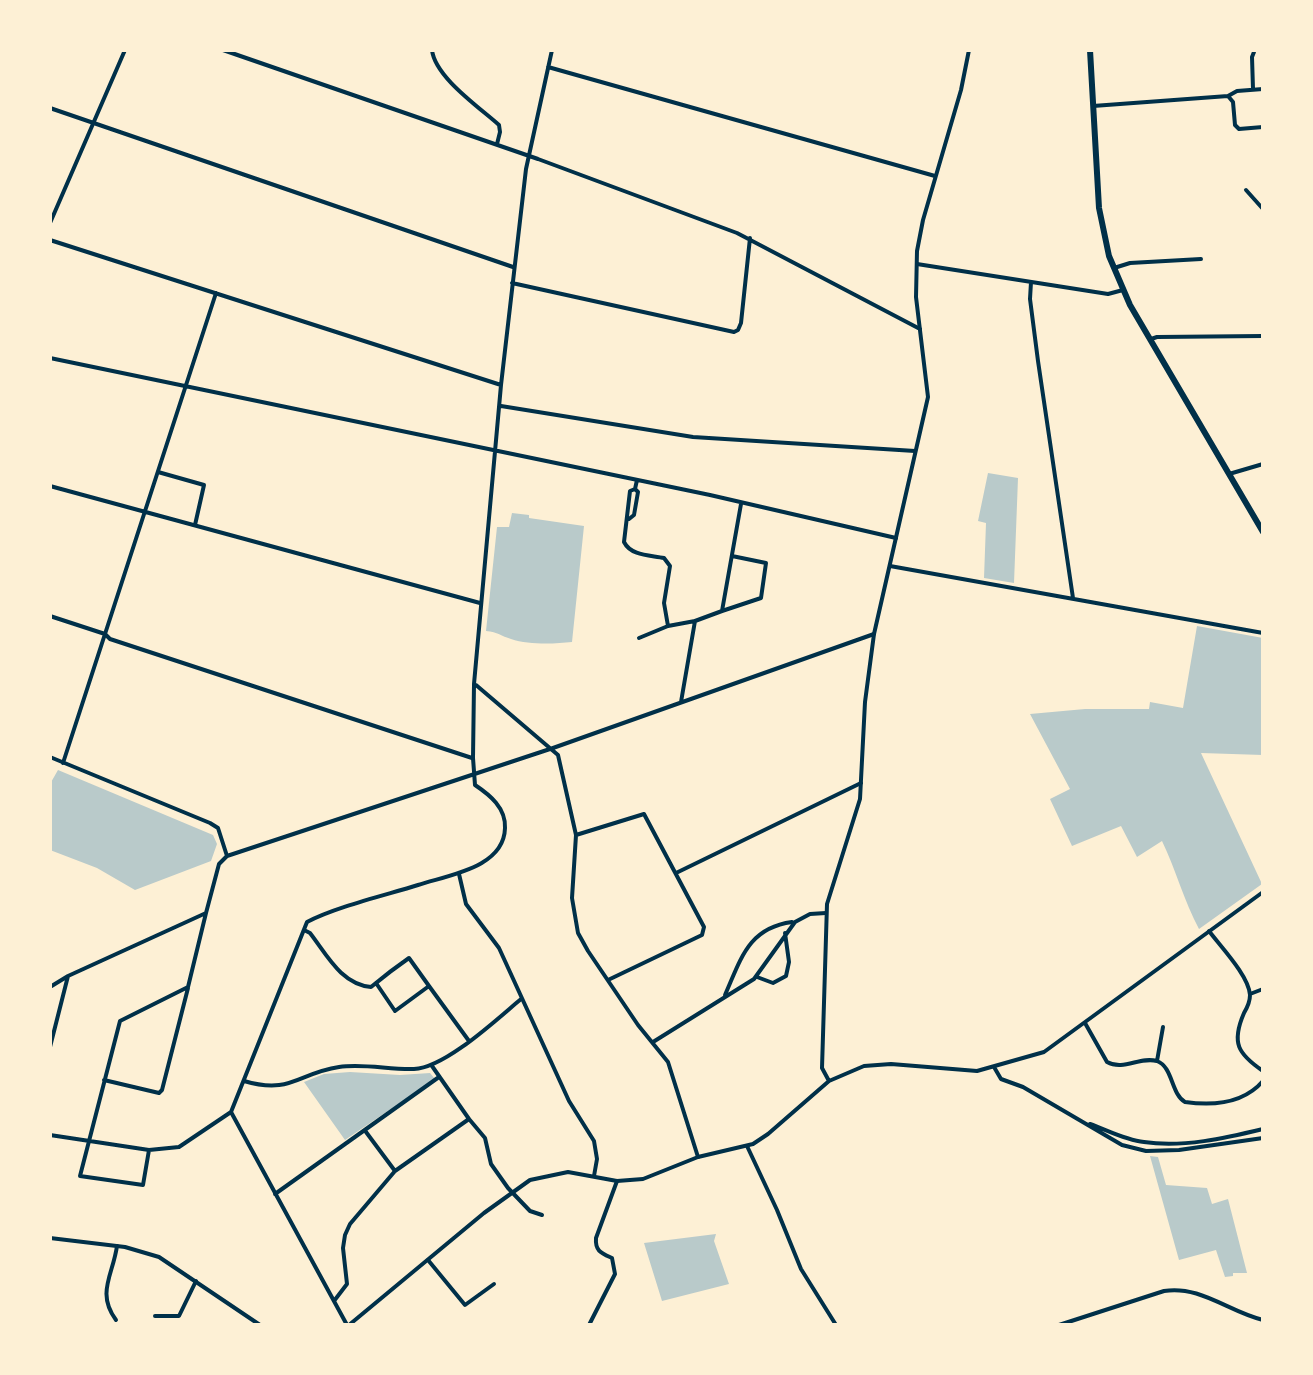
<!DOCTYPE html>
<style>
body{margin:0}
#map{position:relative;width:1313px;height:1375px;overflow:hidden;background:#fdf0d5;font-family:"Fira Sans",sans-serif}
canvas{display:block}
.frame{position:absolute;inset:0;border:52px solid #fdf0d5;pointer-events:none}
</style>
<div id="map">
<canvas width="1313" height="1375"></canvas>
<div class="frame"></div>
</div>
<script>
const c = document.querySelector('canvas').getContext('2d');
c.lineJoin = 'round';
function fillPath(path, color) {
  c.fillStyle = color;
  c.fill(path, 'evenodd');
}
function trace(path, color, width, dash) {
  c.strokeStyle = color;
  c.lineWidth = width;
  c.lineCap = dash ? 'butt' : 'round';
  c.setLineDash(dash || []);
  c.stroke(path);
}
const green = new Path2D(`
 M 988,473 L 1018,478 L 1014,583 L 984,578 L 986,523 L 978,521 Z
 M 512,513 L 529,515 L 529,518 L 584,526 L 572,642 C 554,644 529,645 511,639 C 501,636 498,632 486,631 L 497,527 L 509,527 Z
 M 1197,626 L 1263,638 L 1263,755 L 1201,753 L 1262,884 L 1199,929 C 1184,901 1176,870 1162,841 L 1137,857 L 1121,826 L 1072,846 L 1050,799 L 1070,789 L 1030,714 L 1085,709 L 1149,709 L 1150,702 L 1183,708 Z
 M 58,770 L 213,835 L 217,844 L 211,861 L 135,890 L 97,868 L 50,850 L 50,784 Z
 M 350,1072 L 400,1075 L 430,1073 L 435,1079 L 345,1140 L 304,1082 L 324,1074 Z
 M 1150,1156 L 1158,1157 L 1166,1185 L 1207,1188 L 1212,1204 L 1228,1199 L 1247,1273 L 1233,1273 L 1233,1276 L 1225,1277 L 1216,1250 L 1179,1260 Z
 M 716,1234 L 714,1241 L 729,1284 L 662,1301 L 644,1243 Z`);
const minor = new Path2D(`
 M 223,50 L 538,159 L 737,233 L 920,329
 M 432,50 C 435,77 479,107 499,125 L 500,132 L 497,144
 M 548,67 L 935,176
 M 1253,89 L 1252,57 L 1254,52
 M 1228,96 L 1237,91 L 1263,89
 M 1093,106 L 1228,96 L 1233,102 L 1235,125 L 1239,129 L 1263,127
 M 50,108 L 513,267
 M 1246,190 L 1263,209
 M 50,223 L 125,50
 M 50,240 L 501,385
 M 917,264 L 1108,294 L 1123,290
 M 1114,268 L 1130,263 L 1201,259
 M 1031,282 L 1030,299 L 1038,361 L 1073,598
 M 512,283 L 734,332 L 738,330 L 741,323 L 750,238
 M 1151,339 L 1157,337 L 1263,336
 M 50,358 L 710,495 L 896,538
 M 501,406 L 693,437 L 915,451
 M 158,472 L 204,485 L 195,525
 M 1229,474 L 1263,464
 M 637,480 L 635,489 L 630,491 L 624,542 C 631,556 650,555 664,558 L 670,566 L 664,603 L 668,626 L 639,638
 M 50,486 L 480,603
 M 629,519 L 634,515 L 638,492 L 635,489
 M 890,566 L 1263,633
 M 722,611 L 761,598 L 766,563 L 732,556
 M 50,616 L 105,634 L 110,639 L 472,758
 M 668,626 L 695,621
 M 476,685 L 558,755 L 576,835 L 572,898 L 578,933 L 588,951 L 638,1025 L 668,1062 L 698,1157
 M 681,702 L 695,621 L 722,611 L 741,504
 M 50,757 L 210,823 L 218,828 L 227,856
 M 63,763 L 216,293
 M 576,835 L 644,814 L 704,927 L 702,935 L 608,980
 M 676,873 L 861,783
 M 459,874 L 466,904 L 499,948 L 569,1101 L 594,1141 L 597,1159 L 594,1176
 M 304,930 L 310,933 C 327,955 341,984 371,987 C 383,977 396,967 409,958 L 429,986 L 395,1011 L 376,983
 M 1209,931 C 1221,947 1249,976 1250,995 C 1250,1002 1247,1008 1244,1013 C 1231,1043 1238,1054 1263,1071
 M 757,977 L 773,983 L 786,976 L 789,962 L 785,933
 M 429,986 L 469,1041
 M 50,987 L 68,976
 M 1250,994 L 1263,989
 M 725,995 C 741,959 748,928 792,922
 M 1085,1023 L 1107,1062 C 1124,1071 1140,1056 1157,1061 C 1173,1067 1171,1094 1185,1102 C 1213,1106 1244,1103 1263,1081
 M 653,1042 L 754,979 L 795,922 L 810,914 L 826,913
 M 50,1047 L 68,976 L 206,913 L 219,864 L 227,856 L 553,748 L 874,634
 M 1157,1061 L 1163,1027
 M 994,1067 L 1001,1079 L 1023,1087 L 1122,1145 L 1146,1151 L 1179,1150 L 1263,1138
 M 104,1080 L 159,1093 L 162,1090 L 188,988
 M 244,1081 C 291,1095 298,1073 339,1067 C 363,1063 390,1070 414,1069 C 445,1068 497,1019 521,999
 M 469,1119 L 485,1138 L 491,1164 L 508,1188 L 530,1211 L 542,1215
 M 1090,1124 C 1107,1130 1125,1140 1144,1142 C 1182,1148 1226,1138 1263,1129
 M 366,1132 L 395,1171 L 469,1119 L 432,1066
 M 50,1135 L 149,1150 L 179,1147 L 231,1112
 M 747,1146 L 777,1210 L 801,1269 L 836,1325
 M 149,1150 L 143,1185 L 80,1176 L 120,1021 L 188,987 L 206,913
 M 275,1194 L 439,1077
 M 428,1260 L 465,1305 L 494,1284
 M 334,1301 L 347,1284 L 343,1248 L 345,1235 L 350,1224 L 395,1171
 M 155,1316 L 179,1316 L 196,1281
 M 116,1320 C 96,1293 113,1275 117,1246
 M 347,1325 L 231,1112 L 307,922 C 335,907 386,895 418,885 C 448,875 504,868 505,828 C 506,808 490,795 475,785 L 473,758 L 474,684 L 501,385 L 526,169 L 552,50
 M 589,1325 L 615,1274 L 612,1258 C 601,1253 595,1251 596,1238 L 617,1181
 M 1059,1325 L 1164,1291 C 1200,1285 1229,1312 1263,1320`);
const tertiary = new Path2D(`
 M 829,1081 L 822,1068 L 827,904 L 860,799 L 865,702 L 874,634 L 928,397 L 916,297 L 917,251 L 923,220 L 961,90 L 969,50
 M 50,1238 L 125,1247 L 159,1257 L 260,1325
 M 349,1325 L 484,1213 L 530,1180 L 568,1172 L 617,1181 L 643,1179 L 698,1157 L 753,1144 L 768,1134 L 829,1081 L 864,1066 L 891,1064 L 977,1071 L 1044,1052 L 1263,892`);
const primary = new Path2D(`
 M 1090,50 L 1099,208 L 1109,256 L 1130,305 L 1263,532`);
fillPath(green, '#b9caca');
trace(minor, '#003049', 4);
trace(tertiary, '#003049', 4);
trace(primary, '#003049', 6);
</script>
